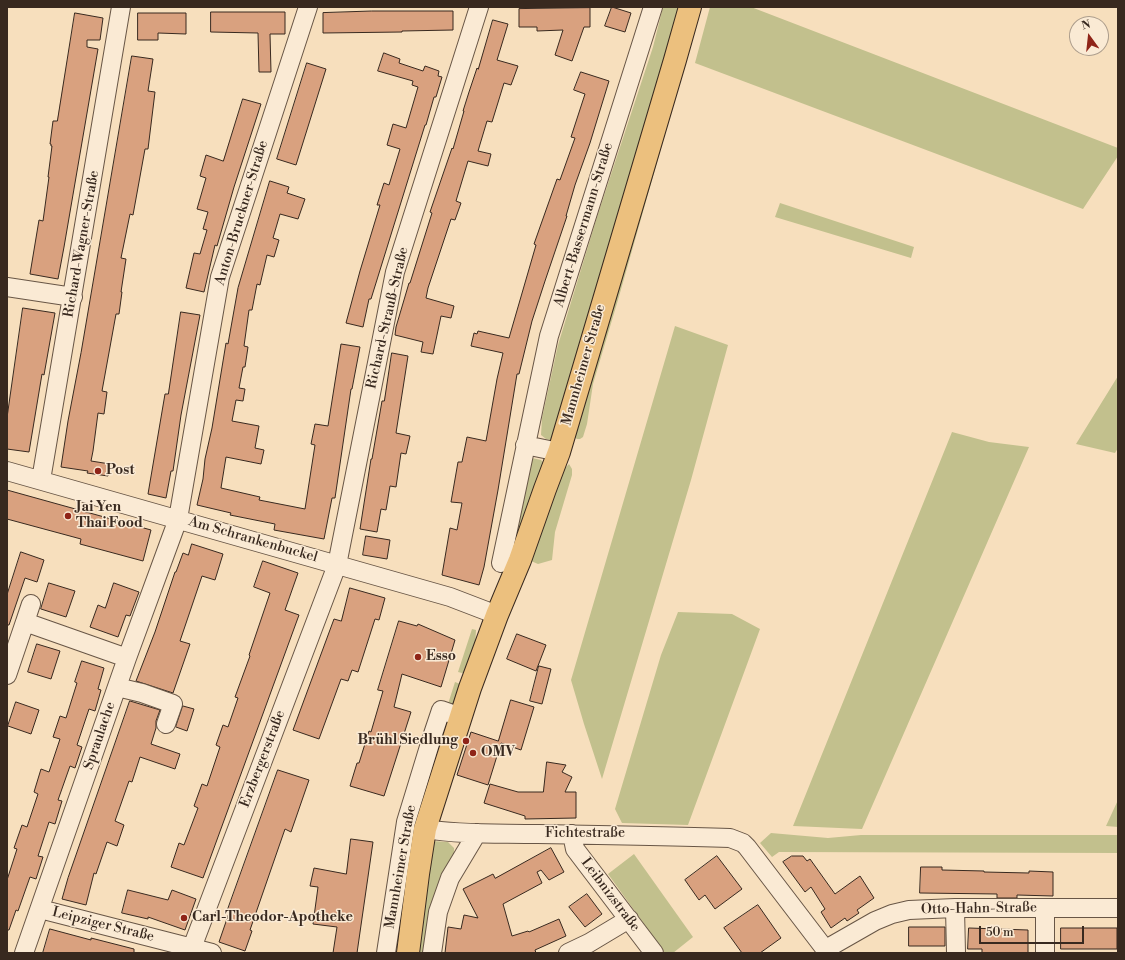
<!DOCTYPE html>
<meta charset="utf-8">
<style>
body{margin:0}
#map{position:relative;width:1125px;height:960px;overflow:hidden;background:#f7dfbd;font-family:"Libre Bodoni",serif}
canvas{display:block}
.frame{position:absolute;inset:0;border:8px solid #38291f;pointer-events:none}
.north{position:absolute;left:1069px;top:16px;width:40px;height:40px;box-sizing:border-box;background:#faead4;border:1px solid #ac9d8c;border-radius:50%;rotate:345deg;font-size:11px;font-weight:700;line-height:16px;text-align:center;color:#38291f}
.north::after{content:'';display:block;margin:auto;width:14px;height:18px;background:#8f2418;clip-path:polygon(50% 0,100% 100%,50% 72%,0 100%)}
.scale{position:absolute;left:979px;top:926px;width:105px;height:18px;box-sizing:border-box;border:2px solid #38291f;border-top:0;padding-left:5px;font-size:12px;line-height:14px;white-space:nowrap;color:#38291f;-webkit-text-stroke:3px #faead4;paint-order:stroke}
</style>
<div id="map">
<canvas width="1125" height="960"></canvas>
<div class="frame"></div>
<div class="north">N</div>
<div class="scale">50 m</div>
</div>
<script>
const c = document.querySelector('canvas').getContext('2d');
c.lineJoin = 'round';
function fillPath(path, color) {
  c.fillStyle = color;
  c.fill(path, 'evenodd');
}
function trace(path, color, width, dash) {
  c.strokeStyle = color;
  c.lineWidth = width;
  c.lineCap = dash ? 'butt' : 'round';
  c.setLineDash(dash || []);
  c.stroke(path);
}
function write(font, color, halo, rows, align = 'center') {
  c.font = font + ' "Libre Bodoni",serif';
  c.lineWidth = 3;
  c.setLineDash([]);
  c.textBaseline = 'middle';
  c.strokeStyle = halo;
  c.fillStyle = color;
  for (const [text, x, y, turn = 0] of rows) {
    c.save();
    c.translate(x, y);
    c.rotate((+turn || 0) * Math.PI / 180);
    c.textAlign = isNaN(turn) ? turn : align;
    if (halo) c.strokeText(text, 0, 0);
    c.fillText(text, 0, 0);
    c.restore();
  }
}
const green = new Path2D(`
 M 663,7 L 681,7 L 555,436 L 550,440 L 546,439 L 541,435 L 542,418 L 558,345 L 597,217 L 653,47 Z
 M 697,7 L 701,7 L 618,300 L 593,384 L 587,424 L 583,437 L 580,439 L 577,439 L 574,437 Z
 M 710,7 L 751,7 L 1118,148 L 1118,156 L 1083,209 L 695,63 Z
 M 780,203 L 914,247 L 911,258 L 775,217 Z
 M 675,326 L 728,345 L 691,480 L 602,779 L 584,724 L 571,680 Z
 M 1118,376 L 1118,448 L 1115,453 L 1076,444 Z
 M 952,432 L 989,442 L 1029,447 L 862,829 L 793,826 Z
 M 532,458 L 541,460 L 544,463 L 514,550 L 510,551 Z
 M 569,464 L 572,469 L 572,475 L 555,532 L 552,560 L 538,564 L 531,561 L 563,470 Z
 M 678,612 L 732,614 L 760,629 L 688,825 L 622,823 L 615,809 L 661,655 Z
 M 472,629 L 476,630 L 475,648 L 466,674 L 458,672 Z
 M 455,682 L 463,685 L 455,707 L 448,704 Z
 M 1118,800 L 1118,827 L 1106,826 Z
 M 771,833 L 828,838 L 861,835 L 1118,835 L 1118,853 L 779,852 L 772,857 L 760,843 Z
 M 432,841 L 448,842 L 454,848 L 454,858 L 429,917 L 423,953 L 414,953 Z
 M 634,854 L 693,937 L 673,953 L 665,953 L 608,874 Z`);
const building = new Path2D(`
 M 612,7 L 631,13 L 625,32 L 605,26 Z
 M 590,8 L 590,27 L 584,27 L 572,61 L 555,55 L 563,30 L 537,31 L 537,27 L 519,27 L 519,9 Z
 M 372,11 L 453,11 L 453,30 L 402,31 L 402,32 L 323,33 L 323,13 Z
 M 211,12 L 285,12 L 285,34 L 270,34 L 271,72 L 259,72 L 258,33 L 211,32 Z
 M 75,13 L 103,18 L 100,40 L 87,40 L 87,47 L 98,49 L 64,247 L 58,279 L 30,274 L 39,220 L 43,221 L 49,177 L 48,177 L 52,146 L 51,146 L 51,144 L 50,144 L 53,121 L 57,121 Z
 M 138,13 L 186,13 L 186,34 L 158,33 L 158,40 L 138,40 Z
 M 493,20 L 508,24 L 497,60 L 518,66 L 511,85 L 504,83 L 492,122 L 487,121 L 478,151 L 491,154 L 488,166 L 468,161 L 456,201 L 461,203 L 455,220 L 451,219 L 428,288 L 426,298 L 454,306 L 451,318 L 441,316 L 433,354 L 421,352 L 423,342 L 395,335 L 396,327 L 409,283 L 410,283 L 432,213 L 430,212 L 452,148 L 453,149 L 464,111 L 463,111 L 469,92 L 477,68 L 478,69 Z
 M 384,53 L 400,59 L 399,63 L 423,71 L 425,66 L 439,71 L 438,76 L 442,77 L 436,97 L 434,97 L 426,125 L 425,125 L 371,299 L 369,299 L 363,327 L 346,323 L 360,271 L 380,205 L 377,205 L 384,183 L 389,185 L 400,149 L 387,145 L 393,124 L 406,128 L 418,87 L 412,85 L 413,81 L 378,71 Z
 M 132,56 L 153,59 L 148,91 L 155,92 L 148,149 L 145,149 L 133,215 L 130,214 L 121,258 L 126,259 L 121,292 L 122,292 L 119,314 L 116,314 L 102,391 L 107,392 L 104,414 L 98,413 L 93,451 L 91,461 L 110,464 L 108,476 L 87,473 L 88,471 L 61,467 L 68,421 L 81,353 Z
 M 307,63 L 326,69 L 296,165 L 277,159 Z
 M 581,72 L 609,81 L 590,143 L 575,185 L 566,216 L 567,216 L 545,281 L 532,321 L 519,374 L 517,374 L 498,490 L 484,567 L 479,585 L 442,575 L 450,528 L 457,530 L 462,503 L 451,502 L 458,462 L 462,462 L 467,437 L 486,441 L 497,379 L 503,353 L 471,346 L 474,333 L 477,334 L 478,331 L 509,338 L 536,245 L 534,244 L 540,227 L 557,179 L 560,180 L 575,138 L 571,137 L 585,94 L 574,90 Z
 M 243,99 L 261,104 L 234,187 L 217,246 L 215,245 L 204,292 L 186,288 L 194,253 L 200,254 L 207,230 L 203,229 L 208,212 L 197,209 L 206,178 L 200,176 L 206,155 L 223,161 Z
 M 270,181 L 289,187 L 287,193 L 305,199 L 298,219 L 280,214 L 273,238 L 279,240 L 274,257 L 267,255 L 260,285 L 257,284 L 252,310 L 249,310 L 244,346 L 248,347 L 245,367 L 243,367 L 239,388 L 245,389 L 243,401 L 236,400 L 232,421 L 259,426 L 255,448 L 264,450 L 261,464 L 226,457 L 221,488 L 260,497 L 259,500 L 305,509 L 315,445 L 311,444 L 315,424 L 328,426 L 341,344 L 360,347 L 352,389 L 351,389 L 335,498 L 332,498 L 324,539 L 274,530 L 275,524 L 230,515 L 231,513 L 197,505 L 203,479 L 205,459 L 212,428 L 226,343 L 228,344 L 238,288 Z
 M 23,308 L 55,313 L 44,375 L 42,374 L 29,452 L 7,449 L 7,418 Z
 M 181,312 L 200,315 L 181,415 L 173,471 L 171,471 L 166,498 L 148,494 L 165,394 L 168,394 Z
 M 392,353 L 408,356 L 396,433 L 410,436 L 406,454 L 401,453 L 396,487 L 390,486 L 386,510 L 381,509 L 377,532 L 360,529 L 371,459 L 372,459 L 382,401 L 384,401 Z
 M 7,490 L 151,530 L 143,561 L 80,544 L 81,539 L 7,519 Z
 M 366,536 L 390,540 L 387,559 L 363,555 Z
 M 192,544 L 223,554 L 215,580 L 202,576 L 180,641 L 190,644 L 173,693 L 136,681 L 155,632 L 175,572 L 176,572 L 183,553 L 188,555 Z
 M 21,552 L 44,560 L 37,582 L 25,578 L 9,625 L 7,625 L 7,595 Z
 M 263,561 L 298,573 L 285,610 L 299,615 L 203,878 L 171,867 L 179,843 L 184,845 L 198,808 L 194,806 L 202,784 L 207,786 L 220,747 L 216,745 L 223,725 L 228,727 L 238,698 L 235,697 L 250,656 L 249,655 L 270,593 L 254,587 Z
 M 49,583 L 75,591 L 66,617 L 41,609 Z
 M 114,583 L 139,592 L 130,616 L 126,615 L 118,637 L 90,627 L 98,605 L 105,608 Z
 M 350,588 L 385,598 L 379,620 L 375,619 L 358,672 L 352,670 L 348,681 L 341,679 L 319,739 L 293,730 L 334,619 L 341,621 Z
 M 399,621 L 417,626 L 418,624 L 455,640 L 441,687 L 402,674 L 394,707 L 411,712 L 384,796 L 350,786 L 357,763 L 359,763 L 369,731 L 371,732 L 383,691 L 378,690 Z
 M 517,634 L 546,645 L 536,671 L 507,659 Z
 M 37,644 L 60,651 L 51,679 L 28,672 Z
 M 82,661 L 104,668 L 98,689 L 101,690 L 95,711 L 89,709 L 77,745 L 82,747 L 75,768 L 70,766 L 58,800 L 62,801 L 55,824 L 49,822 L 38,856 L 43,857 L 36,879 L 30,877 L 18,911 L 16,910 L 9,930 L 7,930 L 7,880 L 17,849 L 14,848 L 22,825 L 27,827 L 38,794 L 34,792 L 41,769 L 49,772 L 60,739 L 53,737 L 60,716 L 66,718 L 77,683 L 75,682 Z
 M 539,666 L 551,669 L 542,704 L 530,701 Z
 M 511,700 L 534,707 L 521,750 L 501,743 L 488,785 L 457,775 L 471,732 L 498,741 Z
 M 130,701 L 160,710 L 156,721 L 156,728 L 151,744 L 180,754 L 175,769 L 140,757 L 132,782 L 129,781 L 115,821 L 124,825 L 117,846 L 107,842 L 96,874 L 94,873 L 86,905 L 62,899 L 68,878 Z
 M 16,702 L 39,710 L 31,734 L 8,726 Z
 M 183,706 L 194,709 L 187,731 L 176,727 Z
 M 547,762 L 566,765 L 562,772 L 572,777 L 565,792 L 576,792 L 576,818 L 525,819 L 525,816 L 484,803 L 490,784 L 518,792 L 543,792 Z
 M 278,770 L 309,780 L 291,832 L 285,829 L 250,930 L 252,931 L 245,951 L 219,942 L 229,913 L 227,912 Z
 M 351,839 L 373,842 L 357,953 L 333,953 L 337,927 L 313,924 L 318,887 L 310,886 L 314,868 L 346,874 Z
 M 551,848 L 564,872 L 549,880 L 541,870 L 537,872 L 542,883 L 503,904 L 512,936 L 528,931 L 529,932 L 559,919 L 566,936 L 535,950 L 536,953 L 445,953 L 448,927 L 461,929 L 464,915 L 478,918 L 463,889 L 493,874 L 495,878 Z
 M 717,856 L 742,889 L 715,909 L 705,895 L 699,900 L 685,880 Z
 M 792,856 L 803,856 L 807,861 L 810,859 L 835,894 L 860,876 L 874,898 L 857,910 L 859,913 L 847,921 L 845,918 L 831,928 L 821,912 L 825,909 L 811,887 L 805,892 L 783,862 Z
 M 921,867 L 942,867 L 942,870 L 984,871 L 984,872 L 1029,873 L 1029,871 L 1053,872 L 1053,896 L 1017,895 L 1017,898 L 997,898 L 997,894 L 920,893 Z
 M 128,890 L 168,900 L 172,890 L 196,899 L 185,930 L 148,917 L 148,919 L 122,913 Z
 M 587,894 L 602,914 L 585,927 L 569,907 Z
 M 758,905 L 781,938 L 760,953 L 742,953 L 724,928 Z
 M 909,927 L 945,927 L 945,946 L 909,946 Z
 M 969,928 L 1028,930 L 1028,953 L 982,953 L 982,949 L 968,949 Z
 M 1061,928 L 1117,928 L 1117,949 L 1061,949 Z
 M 50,929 L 91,940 L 91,938 L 134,949 L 134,953 L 43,953 Z`);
const minor = new Path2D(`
 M 7,287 L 73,297
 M 525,445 L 559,452
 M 7,471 L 450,597 L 497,615
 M 41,480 L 121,7
 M 501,563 L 549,336 L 653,7
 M 25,622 L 31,604
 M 7,675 L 25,622 L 127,658
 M 117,687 L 142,693 L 173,704 L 166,724
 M 425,829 C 462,835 501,833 538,834 C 602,835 666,836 730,838 L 743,843 L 747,847 L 828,953
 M 572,834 L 575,849 L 654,953
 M 955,908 L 956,953
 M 40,909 L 212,953
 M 826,949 L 875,921 L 892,914 L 909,910 L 955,908 L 1118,908
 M 24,953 L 127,658 L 178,519 L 220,277 L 308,7
 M 190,953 L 337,565 L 395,272 L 479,7
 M 386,953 L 406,822 L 432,737 L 441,710 L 461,717
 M 432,953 L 438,912 L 450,878 L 477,833
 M 568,953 L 589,943 L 629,919
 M 1045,953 L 1045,908`);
const major = new Path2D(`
 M 408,953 L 418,874 L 425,829 L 470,688 L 497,615 L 520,560 L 545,489 L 559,452 L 675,60 L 690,7`);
const markers = [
 [98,471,4,"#8f2418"],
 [68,516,4,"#8f2418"],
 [418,657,4,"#8f2418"],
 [466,741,4,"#8f2418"],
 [473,753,4,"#8f2418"],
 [184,918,4,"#8f2418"]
];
const streetNames = [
 ["Anton-Bruckner-Straße",242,213,-73],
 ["Albert-Bassermann-Straße",584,225,-73],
 ["Richard-Wagner-Straße",82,244,-80],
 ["Richard-Strauß-Straße",388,318,-77],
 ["Mannheimer Straße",584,365,-74],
 ["Am Schrankenbuckel",253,540,16],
 ["Spraulache",100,736,-71],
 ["Erzbergerstraße",263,759,-69],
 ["Fichtestraße",585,834],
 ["Mannheimer Straße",401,867,-80],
 ["Leibnizstraße",610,895,53],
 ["Otto-Hahn-Straße",979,909,-1],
 ["Leipziger Straße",103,925,14]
];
const poiNames = [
 ["Post",106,471],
 ["Jai Yen",76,508],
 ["Thai Food",76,524],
 ["Esso",426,657],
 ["Brühl Siedlung",458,741,"right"],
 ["OMV",481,753],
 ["Carl-Theodor-Apotheke",192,918]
];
fillPath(green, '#c2c08d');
fillPath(building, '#d9a17f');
trace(building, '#38291f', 1);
trace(minor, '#685646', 20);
trace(major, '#38291f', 24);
trace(minor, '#faead4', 18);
trace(major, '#ecc07e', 22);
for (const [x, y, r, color] of markers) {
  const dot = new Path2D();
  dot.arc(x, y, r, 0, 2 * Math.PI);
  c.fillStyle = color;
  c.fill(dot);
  trace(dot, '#faead4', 1.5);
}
write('14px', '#38291f', '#faead4', streetNames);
write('bold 14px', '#38291f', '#faead4', poiNames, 'left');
</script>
